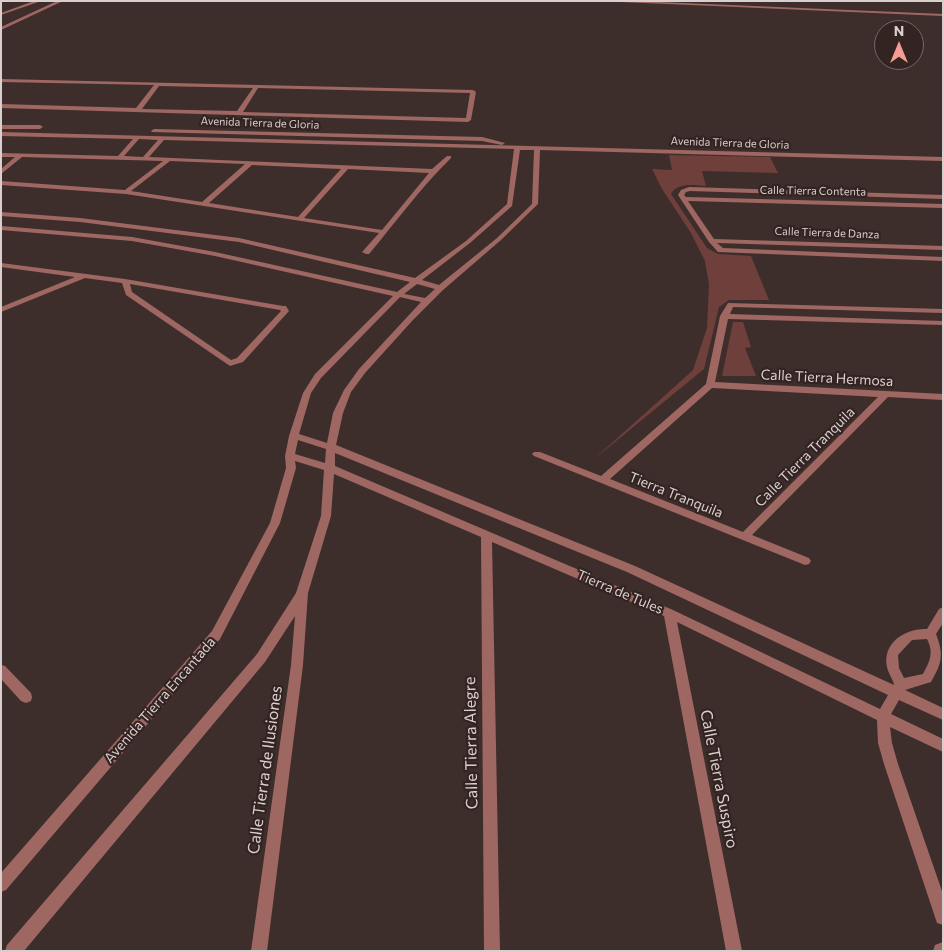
<!DOCTYPE html>
<style>
body{margin:0}
#map{position:relative;width:944px;height:952px;overflow:hidden;background:#3d2e2c;font-family:Commissioner,sans-serif}
canvas{display:block}
.frame{position:absolute;inset:0;border:2px solid #d9cfce;pointer-events:none}
.north{position:absolute;left:874px;top:20px;width:50px;height:50px;box-sizing:border-box;background:#332422;border:1px solid #756867;border-radius:50%;rotate:0deg;font-size:14px;font-weight:700;line-height:20px;text-align:center;color:#d9cfce}
.north::after{content:'';display:block;margin:auto;width:18px;height:22px;background:#f59c94;clip-path:polygon(50% 0,100% 100%,50% 72%,0 100%)}
</style>
<div id="map">
<canvas width="944" height="952"></canvas>
<div class="frame"></div>
<div class="north">N</div>
</div>
<script>
const c = document.querySelector('canvas').getContext('2d');
c.lineJoin = 'round';
function fillPath(path, color) {
  c.fillStyle = color;
  c.fill(path, 'evenodd');
}
function write(font, color, halo, rows, align = 'center') {
  c.font = font + ' Commissioner,sans-serif';
  c.lineWidth = 4.5;
  c.setLineDash([]);
  c.textBaseline = 'middle';
  c.strokeStyle = halo;
  c.fillStyle = color;
  for (const [text, x, y, turn = 0] of rows) {
    c.save();
    c.translate(x, y);
    c.rotate((+turn || 0) * Math.PI / 180);
    c.textAlign = isNaN(turn) ? turn : align;
    if (halo) c.strokeText(text, 0, 0);
    c.fillText(text, 0, 0);
    c.restore();
  }
}
const green = new Path2D(`
 M 669,155 L 770,157 L 778,173 L 702,171 L 706,186 C 695,185 677,182 671,194 L 707,248 L 718,254 L 751,256 L 769,300 L 729,300 L 719,307 L 704,369 L 593,460 L 693,370 L 707,328 L 709,285 L 705,261 L 691,233 L 662,189 L 652,169 L 672,170 Z
 M 733,322 L 743,322 L 751,347 L 745,348 L 756,376 L 722,376 Z`);
const minor = new Path2D(`
 M 34,1 L 41,1 L 1,15 L 1,13 Z
 M 57,1 L 63,1 L 1,30 L 1,27 Z
 M 1,79 L 473,90 L 476,92 L 471,120 L 468,122 L 1,108 L 1,104 L 136,108 L 154,85 L 1,82 ZM 159,86 L 253,88 L 237,111 L 142,109 ZM 258,88 L 470,93 L 466,118 L 243,112 Z
 M 1,125 L 40,125 L 43,127 L 40,129 L 1,129 Z
 M 154,129 L 482,137 L 505,143 L 502,145 L 482,141 L 152,132 L 151,131 Z
 M 1,132 L 943,157 L 943,161 L 540,150 L 538,204 L 501,240 L 443,290 L 412,321 L 365,373 L 351,392 L 343,413 L 336,445 L 635,566 L 894,685 C 893,679 888,673 887,667 C 882,643 905,628 927,629 L 939,609 L 943,607 L 943,623 L 936,634 C 944,655 942,663 931,682 L 905,690 L 943,708 L 943,720 L 899,700 L 891,714 L 943,739 L 943,752 L 890,727 L 892,743 L 898,764 L 943,894 L 943,925 L 937,923 L 884,764 L 878,743 L 877,720 L 677,622 L 742,951 L 726,951 L 664,616 L 492,542 L 500,951 L 484,951 L 481,537 L 334,474 L 331,516 L 308,593 L 303,665 L 267,951 L 251,951 L 291,665 L 295,616 L 265,662 L 24,951 L 5,951 L 7,945 L 257,654 L 296,593 L 321,516 L 324,470 L 295,461 L 296,468 L 280,523 L 220,639 L 6,890 L 1,892 L 1,873 L 212,631 L 270,523 L 286,468 L 285,456 L 289,436 L 303,393 L 315,374 L 393,296 L 215,256 L 132,241 L 1,230 L 1,226 L 132,237 L 215,252 L 397,292 L 410,282 L 239,242 L 80,222 L 1,216 L 1,212 L 80,218 L 239,238 L 415,278 L 466,241 L 507,204 L 514,149 L 164,140 L 149,157 L 432,169 L 447,156 L 451,156 L 451,158 C 421,187 396,222 369,254 L 366,254 L 362,252 L 379,233 L 126,194 L 1,185 L 1,181 L 125,190 L 163,161 L 22,157 L 1,174 L 1,169 L 15,157 L 1,157 L 1,153 L 118,156 L 133,139 L 1,136 ZM 139,139 L 158,140 L 143,157 L 124,156 ZM 520,150 L 534,150 L 532,204 L 497,238 L 439,285 L 422,280 L 470,243 L 512,206 ZM 170,161 L 245,164 L 202,202 L 131,191 ZM 252,165 L 341,169 L 298,217 L 209,203 ZM 348,169 L 429,173 L 382,230 L 304,218 ZM 417,284 L 435,289 L 425,298 L 404,294 ZM 400,297 L 421,302 L 359,369 L 344,390 L 333,413 L 327,443 L 299,434 L 311,393 L 321,378 ZM 298,440 L 326,449 L 325,463 L 295,454 ZM 335,453 L 627,572 L 888,695 L 880,709 L 673,610 L 335,466 ZM 927,639 C 934,653 930,661 923,674 L 904,678 L 899,668 L 898,655 L 912,640 Z
 M 689,187 L 943,195 L 943,199 L 690,191 L 686,192 L 684,195 L 686,197 L 943,204 L 943,208 L 688,201 L 714,239 L 943,246 L 943,250 L 717,243 L 723,248 L 943,257 L 943,261 L 718,252 L 709,242 L 678,195 L 681,190 Z
 M 1,263 L 125,279 L 283,306 L 286,306 L 289,311 L 243,362 L 230,366 L 126,295 L 122,283 L 85,278 L 1,312 L 1,307 L 75,277 L 1,267 ZM 130,284 L 280,310 L 281,311 L 237,358 L 231,360 L 132,292 Z
 M 728,303 L 943,309 L 943,313 L 733,307 L 730,314 L 943,321 L 943,325 L 728,319 L 715,382 L 943,394 L 943,400 L 888,397 L 752,535 L 809,558 L 811,561 L 809,564 L 805,565 L 534,456 L 532,454 L 534,452 L 540,452 L 601,476 L 706,384 L 720,316 ZM 712,388 L 878,397 L 743,532 L 610,479 Z
 M 1,665 L 5,666 L 31,693 L 32,697 L 31,701 L 26,703 L 21,701 L 1,679 Z
 M 943,942 L 943,951 L 933,951 L 935,945 Z`);
const tertiary = new Path2D(`
 M 598,1 L 636,1 L 943,14 L 943,16 Z`);
const farStreetnames = [
 ["Avenida Tierra de Gloria",260,123,2],
 ["Avenida Tierra de Gloria",730,143,2],
 ["Calle Tierra Contenta",813,191,1],
 ["Calle Tierra de Danza",827,233,2]
];
const streetNames = [
 ["Calle Tierra Hermosa",827,378,3],
 ["Calle Tierra Tranquila",805,457,-45],
 ["Tierra Tranquila",676,495,22],
 ["Tierra de Tules",620,592,23],
 ["Avenida Tierra Encantada",160,700,-49]
];
const nearStreetnames = [
 ["Calle Tierra Alegre",471,743,-91],
 ["Calle Tierra de Ilusiones",265,770,-82],
 ["Calle Tierra Suspiro",719,779,79]
];
fillPath(green, '#6e3f3b');
fillPath(minor, '#9f6762');
fillPath(tertiary, '#9f6762');
write('11px', '#d9cfce', '#332422', farStreetnames);
write('14px', '#d9cfce', '#332422', streetNames);
write('16px', '#d9cfce', '#332422', nearStreetnames);
</script>
